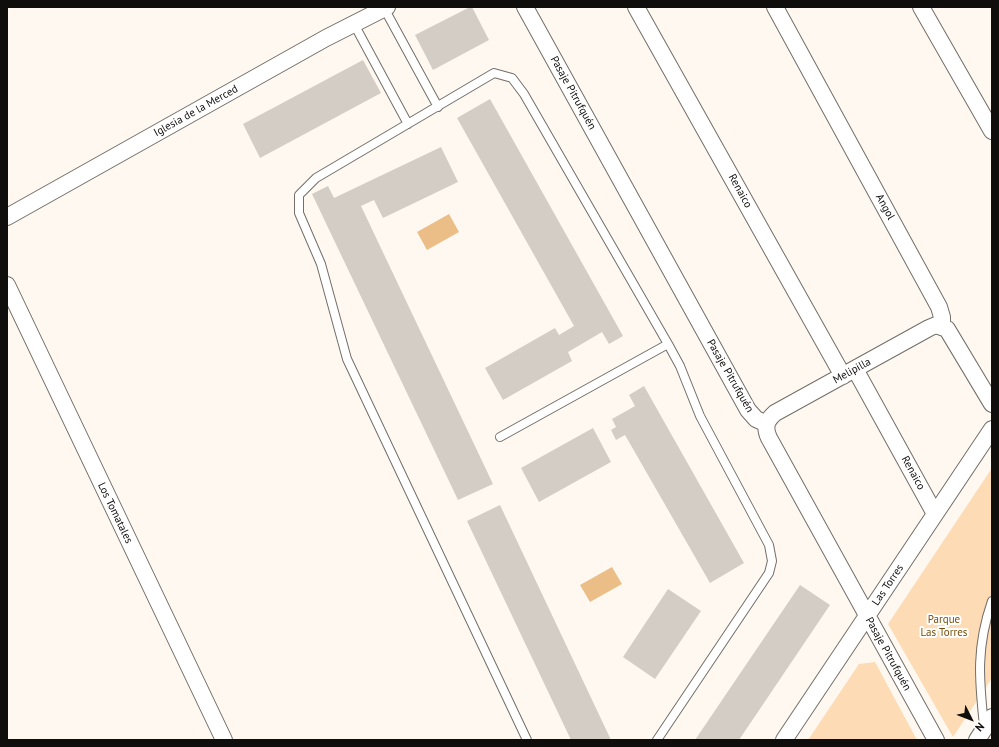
<!DOCTYPE html>
<meta charset="utf-8">
<style>
body{margin:0}
#map{position:relative;width:999px;height:747px;overflow:hidden;background:#fff8f1;font-family:"PT Sans",sans-serif}
canvas{display:block}
.frame{position:absolute;inset:0;border:8px solid #100e0c;pointer-events:none}
.north{position:absolute;left:951px;top:699px;width:40px;height:40px;-webkit-text-stroke:3px #fff;paint-order:stroke;rotate:132deg;font-size:11px;font-weight:700;line-height:16px;text-align:center;color:#100e0c}
.north::after{content:'';display:block;margin:auto;width:14px;height:18px;background:#100e0c;clip-path:polygon(50% 0,100% 100%,50% 72%,0 100%)}
</style>
<div id="map">
<canvas width="999" height="747"></canvas>
<div class="frame"></div>
<div class="north">N</div>
</div>
<script>
const c = document.querySelector('canvas').getContext('2d');
c.lineJoin = 'round';
function fillPath(path, color) {
  c.fillStyle = color;
  c.fill(path, 'evenodd');
}
function trace(path, color, width, dash) {
  c.strokeStyle = color;
  c.lineWidth = width;
  c.lineCap = dash ? 'butt' : 'round';
  c.setLineDash(dash || []);
  c.stroke(path);
}
function write(font, color, halo, rows, align = 'center') {
  c.font = font + ' "PT Sans",sans-serif';
  c.lineWidth = 4;
  c.setLineDash([]);
  c.textBaseline = 'middle';
  c.strokeStyle = halo;
  c.fillStyle = color;
  for (const [text, x, y, turn = 0] of rows) {
    c.save();
    c.translate(x, y);
    c.rotate((+turn || 0) * Math.PI / 180);
    c.textAlign = isNaN(turn) ? turn : align;
    if (halo) c.strokeText(text, 0, 0);
    c.fillText(text, 0, 0);
    c.restore();
  }
}
const green = new Path2D(`
 M 992,468 L 992,678 L 953,737 L 888,624 Z
 M 875,662 L 917,740 L 808,740 L 859,664 Z`);
const water = new Path2D(`
 M 449,214 L 459,232 L 427,250 L 417,232 Z
 M 612,567 L 622,584 L 590,602 L 580,585 Z`);
const building = new Path2D(`
 M 470,7 L 472,7 L 489,40 L 433,70 L 415,35 Z
 M 363,60 L 381,93 L 260,158 L 243,124 Z
 M 490,99 L 623,336 L 609,344 L 602,332 L 568,352 L 572,361 L 503,400 L 485,368 L 555,328 L 559,335 L 574,326 L 457,118 Z
 M 441,147 L 458,182 L 383,218 L 374,200 L 361,206 L 493,484 L 458,500 L 312,194 L 328,186 L 334,198 Z
 M 644,386 L 744,563 L 710,583 L 625,435 L 616,440 L 611,430 L 616,427 L 612,419 L 635,406 L 629,395 Z
 M 593,428 L 611,462 L 539,502 L 521,468 Z
 M 500,505 L 611,740 L 571,740 L 467,521 Z
 M 800,585 L 830,605 L 739,740 L 695,740 Z
 M 668,589 L 701,611 L 655,679 L 623,657 Z`);
const service = new Path2D(`
 M 384,8 L 438,107
 M 354,24 L 408,124
 M 500,437 L 668,344
 M 984,726 C 979,679 976,647 992,601
 M 527,740 L 347,359 L 321,264 L 299,213 L 299,195 L 316,178 L 494,73 L 512,78 L 524,94 L 668,344 L 680,366 L 700,416 L 769,545 L 772,561 L 769,573 L 657,740`);
const minor = new Path2D(`
 M 525,7 L 748,410 L 756,419 L 767,424
 M 636,7 L 843,376
 M 775,7 L 939,307 L 942,317 L 942,326
 M 921,7 L 992,131
 M 7,217 L 326,38 L 387,7
 M 7,285 L 224,740
 M 855,369 L 935,514
 M 784,740 L 992,429
 M 936,740 L 769,438 C 764,427 766,421 775,413 L 929,328 L 936,325 L 947,329 L 992,404
 M 977,740 L 992,717`);
const streetNames = [
 ["Pasaje Pitrufquén",573,93,61],
 ["Iglesia de la Merced",196,111,-29],
 ["Renaico",740,191,61],
 ["Angol",885,207,61],
 ["Melipilla",852,371,-29],
 ["Pasaje Pitrufquén",730,376,60],
 ["Renaico",913,473,61],
 ["Los Tomatales",115,513,64],
 ["Las Torres",888,585,-56],
 ["Pasaje Pitrufquén",888,654,61]
];
const parkNames = [
 ["Parque",944,620],
 ["Las Torres",944,633]
];
fillPath(green, '#fddbb4');
fillPath(water, '#ecbe87');
fillPath(building, '#d3cdc6');
trace(service, '#736e68', 10);
trace(minor, '#736e68', 18);
trace(service, '#fff', 8);
trace(minor, '#fff', 16);
write('11px', '#100e0c', '#fff', streetNames);
write('11px', '#774c08', '#fff', parkNames);
</script>
